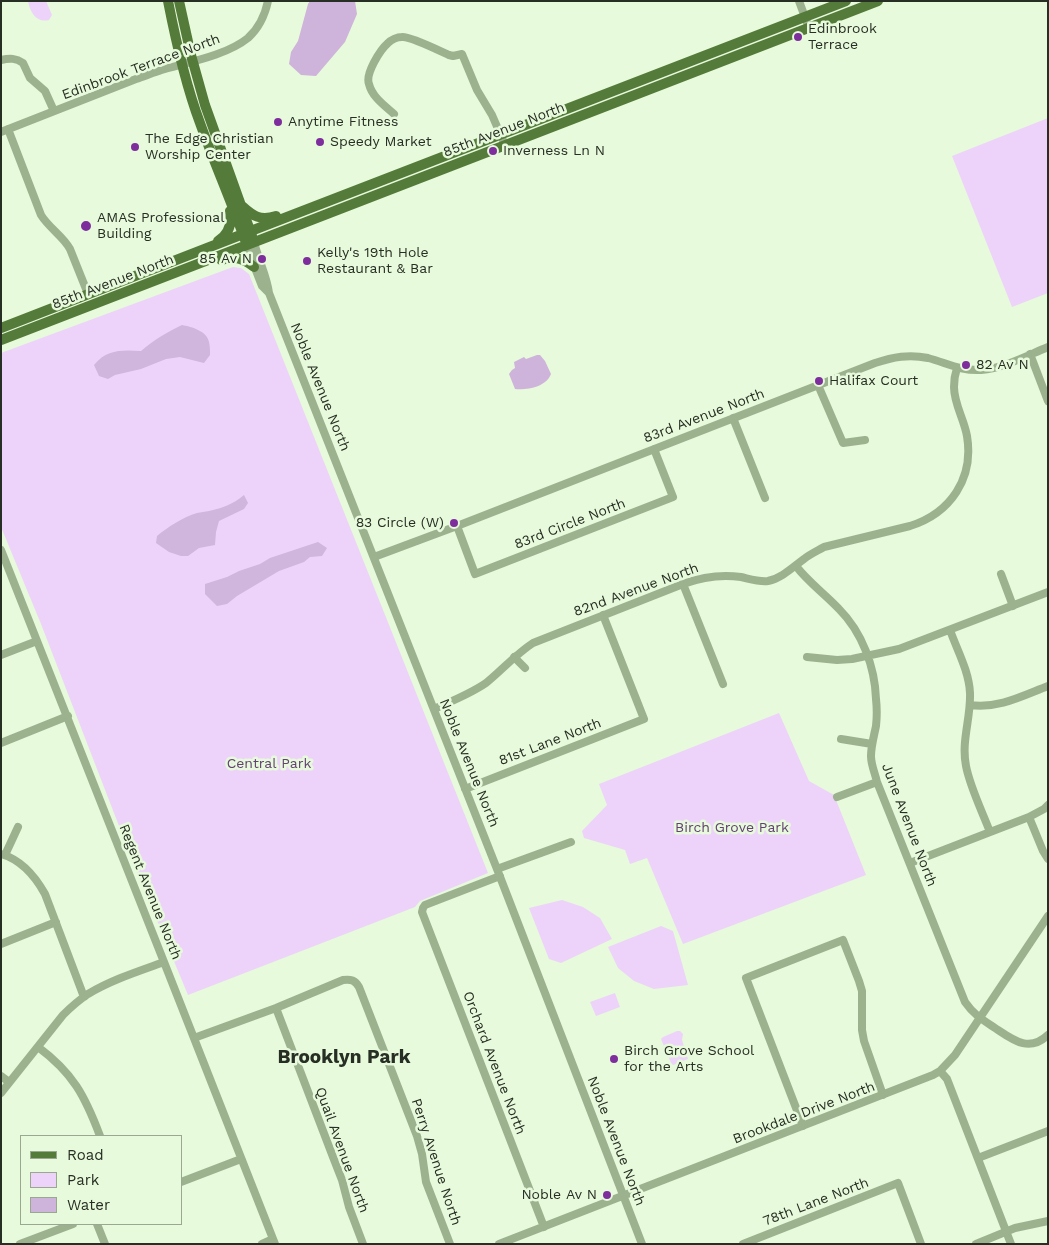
<!DOCTYPE html>
<style>
body{margin:0}
#map{position:relative;width:1049px;height:1245px;overflow:hidden;background:#e7fadc;font-family:"Work Sans",sans-serif}
canvas{display:block}
.frame{position:absolute;inset:0;border:2px solid #272e23;pointer-events:none}
.legend{position:absolute;left:20px;top:1135px;width:162px;height:90px;box-sizing:border-box;background:#e7fadc;border:1px solid #9aa892;margin:0;padding:6px 9px;list-style:none;font-size:15px;color:#272e23}
.legend li{display:flex;align-items:center;gap:10px;height:25px}
.legend b{width:25px;border:1px solid #9aa892}
</style>
<div id="map">
<canvas width="1049" height="1245"></canvas>
<div class="frame"></div>
<ul class="legend">
<li><b style="height:6px;background:#547b3a"></b>Road</li>
<li><b style="height:14px;background:#edd3fa"></b>Park</li>
<li><b style="height:14px;background:#ceb3da"></b>Water</li>
</ul>
</div>
<script>
const c = document.querySelector('canvas').getContext('2d');
c.lineJoin = 'round';
function fillPath(path, color) {
  c.fillStyle = color;
  c.fill(path, 'evenodd');
}
function trace(path, color, width, dash) {
  c.strokeStyle = color;
  c.lineWidth = width;
  c.lineCap = dash ? 'butt' : 'round';
  c.setLineDash(dash || []);
  c.stroke(path);
}
function write(font, color, halo, rows, align = 'center') {
  c.font = font + ' "Work Sans",sans-serif';
  c.lineWidth = 5;
  c.setLineDash([]);
  c.textBaseline = 'middle';
  c.strokeStyle = halo;
  c.fillStyle = color;
  for (const [text, x, y, turn = 0] of rows) {
    c.save();
    c.translate(x, y);
    c.rotate((+turn || 0) * Math.PI / 180);
    c.textAlign = isNaN(turn) ? turn : align;
    if (halo) c.strokeText(text, 0, 0);
    c.fillText(text, 0, 0);
    c.restore();
  }
}
const green = new Path2D(`
 M 28,1 L 46,1 L 52,15 L 49,20 C 37,23 30,13 28,1 Z
 M 1048,118 L 1048,293 L 1012,307 L 952,156 Z
 M 233,267 L 241,268 L 249,274 L 488,873 L 420,901 L 415,907 L 188,995 L 136,870 L 41,624 L 1,527 L 1,353 Z
 M 779,713 L 809,781 L 834,795 L 866,875 L 683,944 L 647,858 L 630,864 L 625,850 L 584,838 L 582,831 L 607,805 L 599,784 Z
 M 562,900 L 583,907 L 600,918 L 612,939 L 561,963 L 549,959 L 529,908 Z
 M 661,926 L 673,931 L 688,985 L 654,989 L 634,981 L 618,968 L 608,947 Z
 M 615,993 L 620,1007 L 596,1016 L 590,1002 Z
 M 677,1031 L 680,1031 L 683,1034 L 682,1040 L 688,1059 L 673,1065 L 671,1063 L 661,1039 L 663,1037 Z`);
const forest = new Path2D(`
 M 182,325 C 192,327 207,331 209,342 C 210,346 210,351 210,355 L 204,363 L 180,357 L 166,359 L 141,369 L 115,375 L 108,379 L 99,376 L 94,365 C 107,349 122,350 141,351 C 154,340 167,332 182,325 Z
 M 244,495 L 248,503 L 244,509 L 219,521 L 216,532 L 215,545 L 199,548 L 188,556 L 181,556 L 169,552 L 156,543 L 157,536 C 168,527 183,517 197,513 C 201,512 205,512 209,511 C 223,508 233,504 244,495 Z
 M 318,542 L 327,548 L 322,556 L 310,557 L 304,562 L 279,571 L 237,596 L 227,604 L 217,606 L 205,594 L 205,584 L 227,577 L 239,571 L 260,564 L 270,558 Z`);
const water = new Path2D(`
 M 310,1 L 355,1 L 357,14 L 345,42 L 316,76 L 301,75 L 289,64 L 291,52 L 298,41 L 308,4 Z
 M 537,355 L 540,355 L 545,361 L 551,374 C 546,387 528,390 515,389 L 509,374 L 512,370 L 515,368 L 514,362 L 524,357 L 526,359 Z`);
const minor = new Path2D(`
 M 799,1 L 809,28
 M 1,60 C 10,58 16,58 23,63 L 30,78 L 45,91 L 54,111
 M 394,114 C 385,106 372,97 369,84 C 365,74 380,50 388,43 C 391,40 397,37 402,37 C 410,36 440,51 449,55 L 453,56 L 462,54 L 477,90 L 492,115 L 505,145
 M 8,129 L 41,215 C 49,228 63,236 70,249 L 88,294
 M 1,132 L 136,79 C 145,76 155,72 165,69 C 190,62 227,55 248,38 C 258,29 265,15 268,1
 M 254,242 C 258,259 267,276 269,293 L 497,869 L 642,1244
 M 246,245 L 262,286 L 269,293
 M 1030,354 L 1048,401
 M 818,385 L 843,443 L 865,440
 M 733,418 L 765,498
 M 457,526 L 475,574 L 673,497 L 654,449
 M 1,550 L 164,962 L 275,1244
 M 374,557 L 457,526 L 875,363 C 893,357 909,354 928,358 C 947,363 960,371 981,370 C 1004,368 1026,356 1048,347
 M 796,566 C 808,582 825,594 839,609 C 862,632 875,667 876,699 C 877,708 877,717 876,726 C 874,736 871,746 871,756 C 871,765 875,773 877,782 L 965,1002 C 974,1015 983,1020 995,1028 C 1013,1040 1029,1053 1048,1035
 M 1001,574 L 1013,606
 M 683,584 L 723,684
 M 950,630 C 957,650 969,671 970,693 C 971,718 961,741 966,766 C 970,787 982,811 990,832
 M 1,655 L 37,641
 M 514,657 L 525,668
 M 807,657 L 837,660 L 852,659 L 899,649 L 1048,592
 M 970,705 C 998,709 1022,696 1048,686
 M 434,709 C 452,701 470,694 486,683 C 502,670 516,654 533,643 L 683,584 C 702,577 720,574 741,577 C 750,579 759,582 768,581 C 782,578 793,567 804,559 C 810,554 817,551 824,547 L 910,526 C 951,513 974,478 967,436 C 964,419 954,404 954,387 C 954,380 955,374 957,368
 M 841,739 L 872,744
 M 1,743 L 68,716
 M 465,789 L 644,719 L 603,615
 M 837,797 L 877,782
 M 1029,817 L 1043,851 L 1048,859
 M 1,854 C 22,860 35,876 45,894 L 84,997
 M 5,855 L 18,827
 M 910,863 L 1029,817 L 1044,809 L 1048,805
 M 497,869 L 571,842
 M 500,876 L 425,905 L 423,908 L 422,912 L 544,1227
 M 1,944 L 56,922
 M 276,1008 L 333,1157 L 342,1180 L 349,1207 L 363,1244
 M 194,1038 L 276,1008 L 343,980 C 351,979 355,980 359,987 L 417,1136 L 422,1154 L 426,1182 L 450,1244
 M 38,1047 C 73,1073 85,1096 100,1136
 M 940,1071 L 947,1079 L 1011,1244
 M 1,1076 L 9,1082
 M 1,1093 L 63,1015 C 71,1007 79,1000 88,994 C 111,980 139,971 164,962
 M 803,1126 L 746,978 L 843,940 L 859,981 L 862,991 L 862,1030 L 864,1041 L 883,1095
 M 978,1158 L 1048,1131
 M 181,1182 L 241,1159
 M 97,1224 L 105,1244
 M 20,1244 L 73,1224
 M 262,1244 L 273,1239
 M 499,1244 L 933,1075 L 940,1071 L 955,1055 L 1048,916
 M 743,1244 L 898,1183 L 921,1244
 M 976,1244 L 1015,1228 L 1048,1221`);
const major = new Path2D(`
 M 168,1 C 176,42 185,83 200,123 C 214,162 231,201 245,240
 M 179,1 L 191,55 L 205,105 L 252,236
 M 242,206 C 253,216 260,221 276,216
 M 218,241 C 229,234 232,223 230,211
 M 221,260 C 235,256 243,258 254,267
 M 1,328 L 256,229 L 846,1
 M 1,340 L 878,1`);
const markers = [
 [798,37,5,"#7e2d9d"],
 [278,122,5,"#7e2d9d"],
 [320,142,5,"#7e2d9d"],
 [135,147,5,"#7e2d9d"],
 [493,151,5,"#7e2d9d"],
 [86,226,6,"#7e2d9d"],
 [262,259,5,"#7e2d9d"],
 [307,261,5,"#7e2d9d"],
 [966,365,5,"#7e2d9d"],
 [819,381,5,"#7e2d9d"],
 [454,523,5,"#7e2d9d"],
 [614,1059,5,"#7e2d9d"],
 [607,1195,5,"#7e2d9d"]
];
const poiNames = [
 ["Edinbrook",808,29],
 ["Terrace",808,45],
 ["Anytime Fitness",288,122],
 ["The Edge Christian",145,139],
 ["Worship Center",145,155],
 ["Speedy Market",330,142],
 ["Inverness Ln N",503,151],
 ["AMAS Professional",97,218],
 ["Building",97,234],
 ["Kelly's 19th Hole",317,253],
 ["Restaurant & Bar",317,269],
 ["85 Av N",252,259,"right"],
 ["82 Av N",976,365],
 ["Halifax Court",829,381],
 ["83 Circle (W)",444,523,"right"],
 ["Birch Grove School",624,1051],
 ["for the Arts",624,1067],
 ["Noble Av N",597,1195,"right"]
];
const streetNames = [
 ["Edinbrook Terrace North",141,67,-20],
 ["85th Avenue North",504,130,-21],
 ["85th Avenue North",113,282,-21],
 ["Noble Avenue North",320,387,68],
 ["83rd Avenue North",704,416,-21],
 ["83rd Circle North",570,524,-21],
 ["82nd Avenue North",636,590,-20],
 ["81st Lane North",550,742,-21],
 ["Noble Avenue North",469,763,68],
 ["June Avenue North",909,825,69],
 ["Regent Avenue North",150,892,68],
 ["Orchard Avenue North",494,1063,69],
 ["Brookdale Drive North",804,1113,-21],
 ["Noble Avenue North",616,1141,69],
 ["Quail Avenue North",342,1150,70],
 ["Perry Avenue North",436,1162,72],
 ["78th Lane North",816,1202,-21]
];
const parkNames = [
 ["Central Park",269,764],
 ["Birch Grove Park",732,828]
];
const districtNames = [
 ["Brooklyn Park",344,1057]
];
fillPath(green, '#edd3fa');
fillPath(forest, '#d0b5dc');
fillPath(water, '#ceb3da');
trace(minor, '#9cb28f', 8);
trace(major, '#547b3a', 10);
for (const [x, y, r, color] of markers) {
  const dot = new Path2D();
  dot.arc(x, y, r, 0, 2 * Math.PI);
  c.fillStyle = color;
  c.fill(dot);
  trace(dot, '#e7fadc', 2);
}
write('14px', '#272e23', '#e7fadc', poiNames, 'left');
write('14px', '#272e23', '#e7fadc', streetNames);
write('14px', '#644073', '#e7fadc', parkNames);
write('bold 19px', '#272e23', '#e7fadc', districtNames);
</script>
